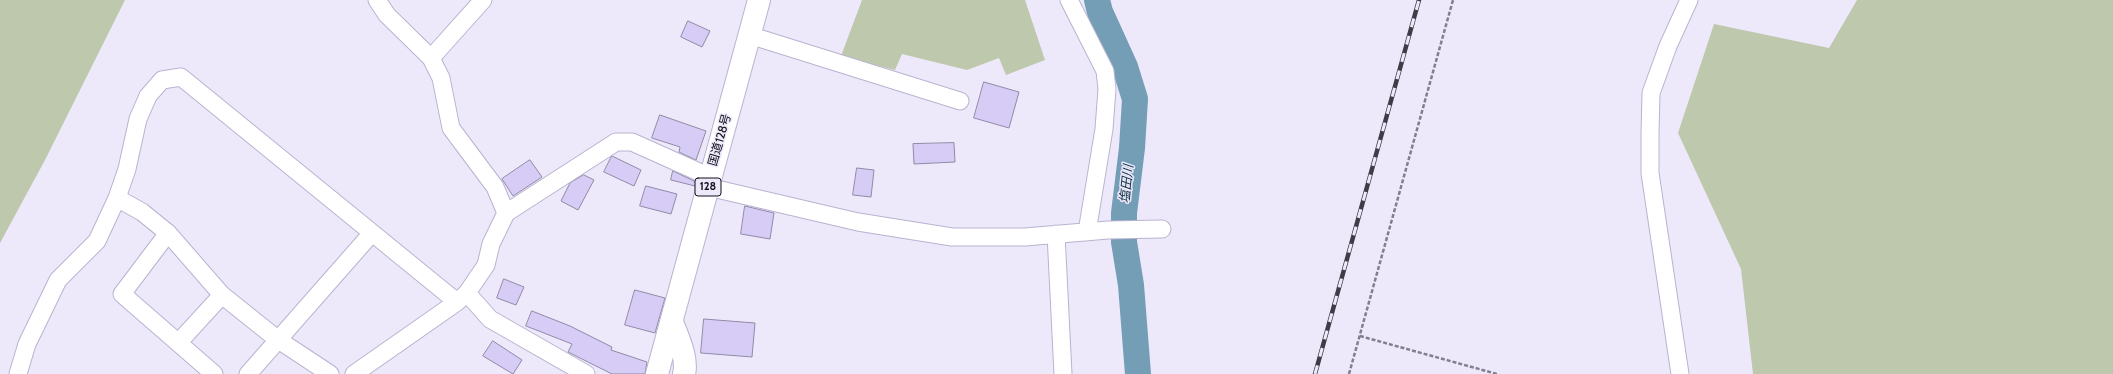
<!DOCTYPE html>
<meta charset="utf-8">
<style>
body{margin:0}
canvas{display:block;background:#ede9fb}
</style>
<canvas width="2113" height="374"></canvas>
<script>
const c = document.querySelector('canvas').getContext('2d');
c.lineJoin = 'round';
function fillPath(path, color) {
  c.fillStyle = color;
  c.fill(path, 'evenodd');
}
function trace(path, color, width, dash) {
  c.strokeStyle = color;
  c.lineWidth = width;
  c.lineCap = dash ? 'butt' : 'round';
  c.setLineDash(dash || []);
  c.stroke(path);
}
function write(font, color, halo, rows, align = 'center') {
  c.font = font + ' Cabin,"Noto Sans JP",sans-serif';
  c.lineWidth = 3;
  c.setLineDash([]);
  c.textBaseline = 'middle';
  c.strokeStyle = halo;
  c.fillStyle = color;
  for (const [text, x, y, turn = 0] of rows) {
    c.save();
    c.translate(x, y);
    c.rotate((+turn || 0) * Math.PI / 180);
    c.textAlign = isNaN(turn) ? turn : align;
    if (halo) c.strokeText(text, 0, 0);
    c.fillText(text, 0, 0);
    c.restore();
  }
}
const green = new Path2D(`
 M 0,0 L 125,0 L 45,160 L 0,243 Z
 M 862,0 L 1025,0 L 1045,60 L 1006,75 L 999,58 L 967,70 L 902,54 L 895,70 L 841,56 Z
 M 1857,0 L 2113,0 L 2113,374 L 1753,374 L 1741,269 L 1678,133 L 1714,24 L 1829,48 Z`);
const river = new Path2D(`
 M 1097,0 L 1100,12 L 1125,67 L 1135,99 L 1132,148 L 1124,213 L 1124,242 L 1131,285 L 1138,374`);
const building = new Path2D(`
 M 688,21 L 710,31 L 702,47 L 681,37 Z
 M 984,82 L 1019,92 L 1009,128 L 974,118 Z
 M 660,115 L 706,131 L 696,160 L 679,152 L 680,147 L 652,138 Z
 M 954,143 L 955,162 L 914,164 L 913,144 Z
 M 612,156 L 641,170 L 634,186 L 604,172 Z
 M 530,160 L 542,177 L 513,196 L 502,179 Z
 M 857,168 L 874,170 L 871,197 L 853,195 Z
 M 673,171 L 696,182 L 695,186 L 671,180 Z
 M 584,175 L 594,180 L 578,210 L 561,201 L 570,183 Z
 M 646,186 L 677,194 L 671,214 L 640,206 Z
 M 745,206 L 774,213 L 770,239 L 741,234 Z
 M 504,279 L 524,287 L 516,305 L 497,298 Z
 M 635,290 L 665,298 L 655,333 L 625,325 Z
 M 532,311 L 570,326 L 612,347 L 611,350 L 647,362 L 645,374 L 612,374 L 568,352 L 572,344 L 526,326 Z
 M 704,319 L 755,323 L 752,357 L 701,353 Z
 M 493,341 L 522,360 L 513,374 L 483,356 Z`);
const path = new Path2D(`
 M 1360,336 L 1497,374
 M 1349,374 L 1453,0`);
const street = new Path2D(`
 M 377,0 L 387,15 L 431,58 L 441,78 L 451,128 L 495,187 L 506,213
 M 1069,0 L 1105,71 L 1107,89 L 1104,129 L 1087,232
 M 749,35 L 960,101
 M 431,58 L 483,0
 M 708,187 L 858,222 L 952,237 L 1025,237 L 1108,230 L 1162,229
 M 117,198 L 142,212 L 168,233 L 222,295 L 277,339 L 330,374
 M 168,233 L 122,294 L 214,374
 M 1056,234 L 1063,374
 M 467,293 L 490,319 L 586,374
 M 178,343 L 222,295
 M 18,374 L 27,344 L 58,280 L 97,241 L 117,198 L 127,169 L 138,119 L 148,96 L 162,80 L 181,77 L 457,302
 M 248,374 L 372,233
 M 354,374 L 457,302 L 467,293 L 486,265 L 491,244 L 506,213 L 616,142 L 632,142 L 710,177
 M 1680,374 L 1650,173 L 1650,134 L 1651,93 L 1668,46 L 1689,0`);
const secondary = new Path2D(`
 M 672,322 C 678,338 688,358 684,374`);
const highway = new Path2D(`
 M 657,374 L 759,0`);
const rail = new Path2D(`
 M 1315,374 L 1419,0`);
const shields = [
 [708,187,26]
];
const shieldNames = [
 ["128",708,187]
];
const streetNames = [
 ["国道128号",720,140,-74]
];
const waterNames = [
 ["塩田川",1127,184,-84]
];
fillPath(green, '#bdc8ad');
trace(river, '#749db6', 26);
fillPath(building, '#d6ccf6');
trace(building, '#918aa6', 1);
trace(street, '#b9b3d0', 19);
trace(secondary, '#b9b3d0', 24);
trace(highway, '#b9b3d0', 24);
trace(path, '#827e8d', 2.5, [4, 2]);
trace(street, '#fff', 17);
trace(secondary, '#fff', 22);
trace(highway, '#fff', 22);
trace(rail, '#3f3c47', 4.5);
trace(rail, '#ede9fb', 3, [9]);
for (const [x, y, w] of shields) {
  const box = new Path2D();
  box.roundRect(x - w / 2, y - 9, w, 18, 3);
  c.fillStyle = '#ede9fb';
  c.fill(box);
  trace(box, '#110e18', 1);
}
write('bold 11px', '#110e18', null, shieldNames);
write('12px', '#110e18', '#ede9fb', streetNames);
write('italic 13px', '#0c3043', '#ede9fb', waterNames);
</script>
